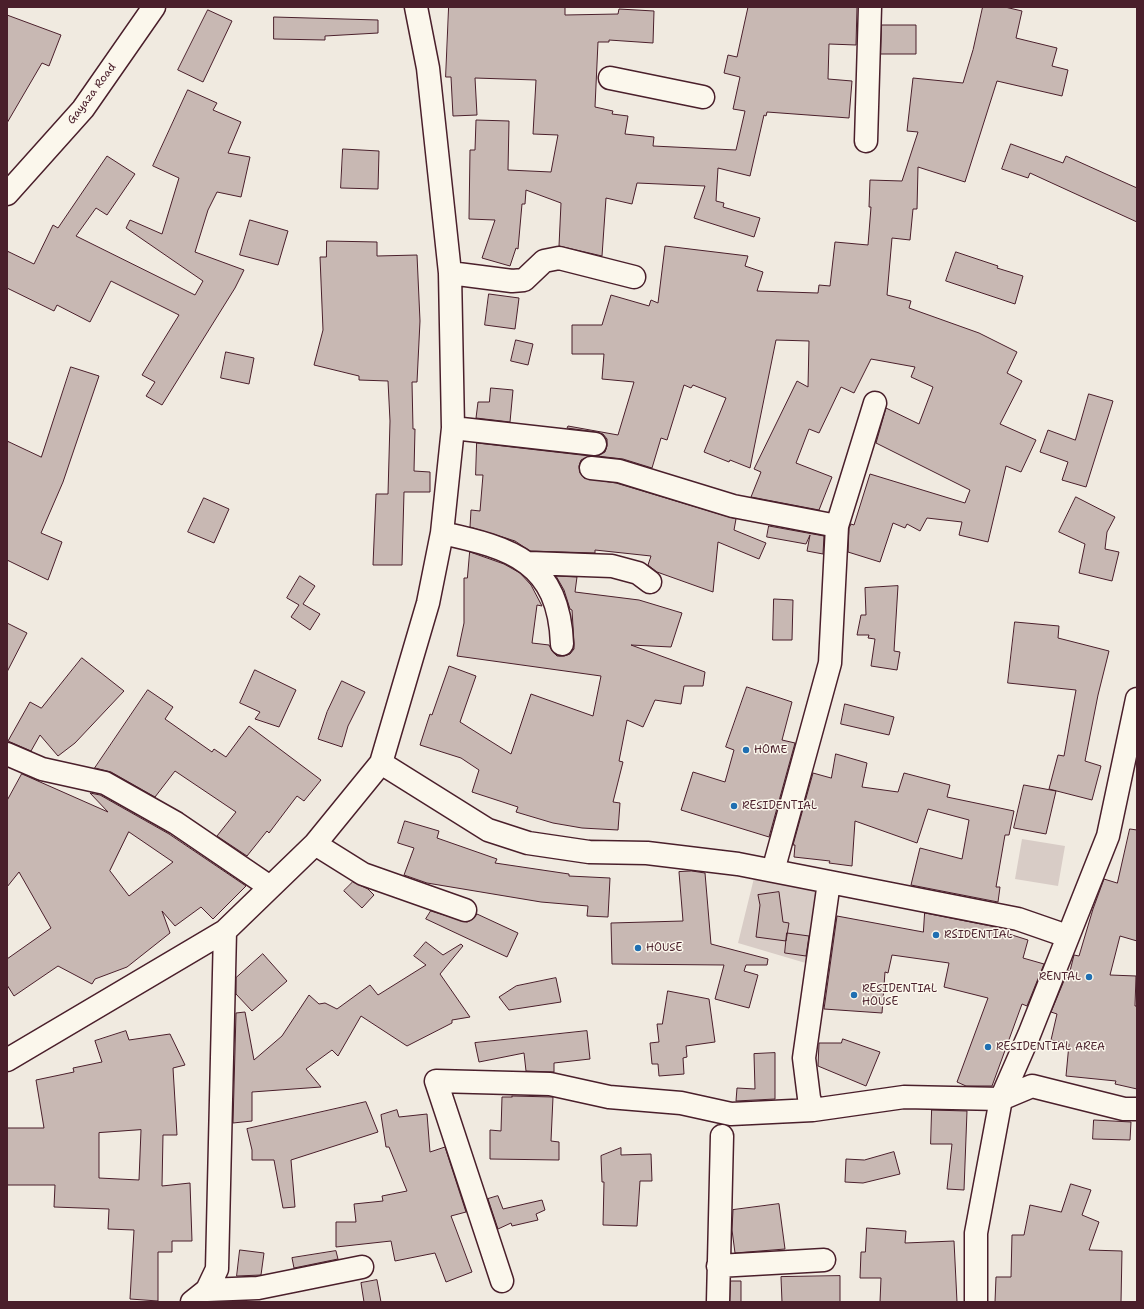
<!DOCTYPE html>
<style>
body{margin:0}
#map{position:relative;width:1144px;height:1309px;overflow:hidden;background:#f0eae0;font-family:"Shantell Sans",sans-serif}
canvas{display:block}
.frame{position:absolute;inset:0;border:8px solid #4a1f2b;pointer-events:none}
</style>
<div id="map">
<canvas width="1144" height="1309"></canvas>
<div class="frame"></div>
</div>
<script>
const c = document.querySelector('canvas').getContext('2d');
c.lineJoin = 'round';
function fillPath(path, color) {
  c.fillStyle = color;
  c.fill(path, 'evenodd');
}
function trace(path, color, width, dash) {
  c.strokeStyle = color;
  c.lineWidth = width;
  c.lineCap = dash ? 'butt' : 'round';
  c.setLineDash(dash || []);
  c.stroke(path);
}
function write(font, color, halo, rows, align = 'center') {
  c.font = font + ' "Shantell Sans",sans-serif';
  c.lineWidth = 3;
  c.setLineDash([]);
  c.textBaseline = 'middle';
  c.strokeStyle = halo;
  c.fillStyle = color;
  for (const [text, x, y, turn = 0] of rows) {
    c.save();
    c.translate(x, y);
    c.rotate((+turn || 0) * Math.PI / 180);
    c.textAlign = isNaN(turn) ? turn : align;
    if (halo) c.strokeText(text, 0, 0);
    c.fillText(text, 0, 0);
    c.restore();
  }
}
const green = new Path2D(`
 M 1022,839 L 1065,846 L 1058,886 L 1015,879 Z
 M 755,874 L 823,891 L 809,964 L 738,943 Z`);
const building = new Path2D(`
 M 449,7 L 565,7 L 565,15 L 618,14 L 619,9 L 654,11 L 653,43 L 609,40 L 609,42 L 598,42 L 595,107 L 613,111 L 612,114 L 628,116 L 625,134 L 654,137 L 653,146 L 736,150 L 745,111 L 733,109 L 740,77 L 724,73 L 728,55 L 737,57 L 748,7 L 857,7 L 856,45 L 829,44 L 828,79 L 852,81 L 849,118 L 767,112 L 766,116 L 764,115 L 750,176 L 718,168 L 716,201 L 724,203 L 723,207 L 760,218 L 754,237 L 694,218 L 705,186 L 637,183 L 632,204 L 606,198 L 602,256 L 559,246 L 561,203 L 526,190 L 525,204 L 522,204 L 518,249 L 516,248 L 510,266 L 482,258 L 495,220 L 469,219 L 470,150 L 475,150 L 476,120 L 509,121 L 508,170 L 551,172 L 558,135 L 533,134 L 536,80 L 475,78 L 477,115 L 453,116 L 451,77 L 446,77 Z
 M 983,7 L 1005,7 L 1022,11 L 1016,38 L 1057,48 L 1052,66 L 1068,70 L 1062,96 L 997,81 L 965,182 L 918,167 L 917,209 L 913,209 L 910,240 L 892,238 L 887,295 L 911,301 L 909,308 L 979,333 L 1017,352 L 1007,373 L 1022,381 L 1000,424 L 1036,440 L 1021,472 L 1006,466 L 988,542 L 959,535 L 962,522 L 927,518 L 920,531 L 907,524 L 905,528 L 893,523 L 880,562 L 848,552 L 849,528 L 851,524 L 854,525 L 870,474 L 965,503 L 970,490 L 876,443 L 886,408 L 919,424 L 933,387 L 911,377 L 915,367 L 871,359 L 854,393 L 841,387 L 819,433 L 809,429 L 796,463 L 832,477 L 819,510 L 751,497 L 761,472 L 754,469 L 797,381 L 808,387 L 809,341 L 776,340 L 750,468 L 730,460 L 729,462 L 704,452 L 726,398 L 693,385 L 691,388 L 684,385 L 667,440 L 661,438 L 652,468 L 623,459 L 597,456 L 605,452 L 607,446 L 607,439 L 603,434 L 596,432 L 567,428 L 568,426 L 618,435 L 634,382 L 602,379 L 604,354 L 572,354 L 572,325 L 602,325 L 611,295 L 649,306 L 651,300 L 658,303 L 665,246 L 748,256 L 745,266 L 763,272 L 757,291 L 818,293 L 819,285 L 830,286 L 835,242 L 868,245 L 871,207 L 869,207 L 870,180 L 902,181 L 918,132 L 907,131 L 913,78 L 963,83 L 973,50 Z
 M 208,10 L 232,21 L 203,82 L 178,70 Z
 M 7,15 L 61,35 L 49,66 L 42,63 L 7,123 Z
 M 274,17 L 378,20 L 378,33 L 325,36 L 325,40 L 274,39 Z
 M 882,25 L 916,25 L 916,54 L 881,54 Z
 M 188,90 L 217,103 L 213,110 L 241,122 L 228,153 L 250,157 L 241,197 L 217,192 L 208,210 L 195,252 L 244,270 L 235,288 L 162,405 L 146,396 L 155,382 L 142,375 L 179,315 L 111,281 L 90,322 L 57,305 L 54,311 L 7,288 L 7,251 L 34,264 L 53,225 L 58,228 L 107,156 L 135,174 L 107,215 L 96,208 L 76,236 L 195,295 L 203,281 L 126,228 L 130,220 L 162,234 L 179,178 L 153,166 Z
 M 1011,144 L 1063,163 L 1066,156 L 1137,188 L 1137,222 L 1030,173 L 1028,178 L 1002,169 Z
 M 343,149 L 379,151 L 378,189 L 341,188 Z
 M 250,220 L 288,231 L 278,265 L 240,255 Z
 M 327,241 L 377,242 L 377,256 L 417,255 L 420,321 L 417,382 L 412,382 L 413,429 L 415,429 L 414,471 L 430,472 L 430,492 L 404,492 L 402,565 L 373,565 L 376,494 L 388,494 L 390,421 L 388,381 L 359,380 L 359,376 L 314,365 L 323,330 L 320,257 L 326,257 Z
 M 956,252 L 998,266 L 997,268 L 1023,276 L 1015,304 L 946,281 Z
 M 489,294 L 519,298 L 515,329 L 485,325 Z
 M 516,340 L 533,344 L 528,365 L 511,361 Z
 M 226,352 L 254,358 L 249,384 L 221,378 Z
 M 71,367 L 99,376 L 63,482 L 41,533 L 62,542 L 48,580 L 7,560 L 7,441 L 41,457 Z
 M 491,388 L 513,390 L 510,422 L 476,418 L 478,402 L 489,402 Z
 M 1089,394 L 1113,401 L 1086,487 L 1062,480 L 1068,462 L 1040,452 L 1048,430 L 1075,440 Z
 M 477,443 L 590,456 L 581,460 L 579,466 L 580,473 L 584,478 L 616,483 L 736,519 L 734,530 L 766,543 L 759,559 L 718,542 L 713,592 L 657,572 L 648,565 L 651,556 L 595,550 L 595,553 L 530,551 L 515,541 L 470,527 L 471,510 L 480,511 L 483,475 L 476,475 Z
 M 1076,497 L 1115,517 L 1107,532 L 1105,549 L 1119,552 L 1112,581 L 1079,573 L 1085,544 L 1059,532 Z
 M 204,498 L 229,509 L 214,543 L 188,532 Z
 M 769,526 L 824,536 L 823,554 L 807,551 L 810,535 L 806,544 L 767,537 Z
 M 470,552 L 504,564 L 520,573 L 531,585 L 542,606 L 537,605 L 532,643 L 549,645 L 552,651 L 557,656 L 564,656 L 570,654 L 574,649 L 574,643 L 572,610 L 570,609 L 564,590 L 556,576 L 577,577 L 575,592 L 639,600 L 682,613 L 671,647 L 631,645 L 705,672 L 703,686 L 684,686 L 681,704 L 655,700 L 643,727 L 627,720 L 619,761 L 623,762 L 613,802 L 620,803 L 618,830 L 582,828 L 553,823 L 516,812 L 518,807 L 472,792 L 479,770 L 461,758 L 420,745 L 430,714 L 432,715 L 449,666 L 476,676 L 460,722 L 511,754 L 531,694 L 593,716 L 601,676 L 457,656 L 464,623 L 464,578 L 467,578 Z
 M 300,576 L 315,586 L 303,604 L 320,614 L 310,630 L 291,617 L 299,605 L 287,598 Z
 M 898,586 L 894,651 L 900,652 L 897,670 L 871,666 L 875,639 L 868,638 L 869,635 L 857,635 L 861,615 L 866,615 L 865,588 Z
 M 774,599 L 793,600 L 792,640 L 773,640 Z
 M 1015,622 L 1059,626 L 1058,638 L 1109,651 L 1098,695 L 1085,761 L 1101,766 L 1092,800 L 1049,789 L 1058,755 L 1064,756 L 1076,690 L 1008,683 Z
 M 7,623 L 27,633 L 7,672 Z
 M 82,658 L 124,691 L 75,743 L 58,756 L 40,735 L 31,751 L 8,741 L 30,702 L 41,708 Z
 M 255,670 L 296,690 L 279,727 L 255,719 L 260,712 L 240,703 Z
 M 342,681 L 365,692 L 348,726 L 342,747 L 318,739 L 327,712 Z
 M 747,687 L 792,702 L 782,740 L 795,743 L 769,837 L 681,810 L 693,772 L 725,782 L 734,750 L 726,747 Z
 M 148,690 L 173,707 L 165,719 L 212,752 L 214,749 L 226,757 L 249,726 L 321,780 L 304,801 L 297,796 L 269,833 L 267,831 L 247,856 L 217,836 L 236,812 L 175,771 L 155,797 L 111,772 L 95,768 Z
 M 845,704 L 894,717 L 889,735 L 841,724 Z
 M 836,754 L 867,763 L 862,787 L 898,792 L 904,773 L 950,785 L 947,797 L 1014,811 L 1009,835 L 1005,835 L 996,887 L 1000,887 L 998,902 L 911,885 L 920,848 L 962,859 L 969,820 L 928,809 L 917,843 L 855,821 L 852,866 L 829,863 L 830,861 L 794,857 L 795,845 L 793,845 L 813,773 L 831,778 Z
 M 22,774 L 108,812 L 90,793 L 100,795 L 169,834 L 246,886 L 213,919 L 201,907 L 175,926 L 162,911 L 170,933 L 127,967 L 95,979 L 92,984 L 58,966 L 14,996 L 7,985 L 7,959 L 51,928 L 19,872 L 7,887 L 7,801 ZM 129,832 L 173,862 L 129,896 L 110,871 Z
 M 1024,785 L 1056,791 L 1046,834 L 1014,828 Z
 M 405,821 L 439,831 L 437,838 L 497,859 L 495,863 L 569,874 L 569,876 L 610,878 L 608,917 L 587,916 L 588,906 L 541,902 L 427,883 L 404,875 L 414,848 L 398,843 Z
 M 1130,829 L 1137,830 L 1137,941 L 1120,936 L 1110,975 L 1136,976 L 1135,1006 L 1137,1006 L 1137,1089 L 1115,1084 L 1116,1081 L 1066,1076 L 1069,1044 L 1051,1040 L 1057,1014 L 1051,1012 L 1068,971 L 1070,971 L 1074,955 L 1079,956 L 1093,909 L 1104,879 L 1117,883 Z
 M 692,871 L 705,873 L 711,944 L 768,959 L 767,965 L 746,965 L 744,971 L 758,975 L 749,1008 L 715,999 L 724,965 L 612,964 L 611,923 L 683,921 L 679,872 Z
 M 353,882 L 368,889 L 374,895 L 362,908 L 344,891 Z
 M 779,892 L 783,922 L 789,923 L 786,941 L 756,937 L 760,905 L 758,895 Z
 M 431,911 L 467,922 L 473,919 L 477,914 L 518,933 L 507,957 L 426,919 Z
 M 925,913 L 996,927 L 996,930 L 1028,940 L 1023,958 L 1044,964 L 1027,1006 L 1022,1004 L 992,1086 L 966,1086 L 957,1082 L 988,998 L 944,987 L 949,963 L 892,955 L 888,973 L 885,972 L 882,1013 L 824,1009 L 837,916 L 923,932 Z
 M 787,933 L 809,936 L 806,956 L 785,953 Z
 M 426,942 L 443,955 L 461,944 L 463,946 L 440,974 L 470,1017 L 452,1020 L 452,1023 L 407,1046 L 361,1016 L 338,1056 L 332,1050 L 306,1069 L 321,1087 L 252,1092 L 252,1121 L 233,1123 L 236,1013 L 245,1012 L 254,1060 L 282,1036 L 309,995 L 319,1004 L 325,1003 L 337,1009 L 370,985 L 378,995 L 426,965 L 414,956 Z
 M 263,954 L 287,981 L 252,1011 L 236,994 L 236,978 Z
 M 556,978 L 561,1002 L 509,1010 L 499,997 L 516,986 Z
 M 668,991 L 709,999 L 715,1042 L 686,1046 L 687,1057 L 683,1058 L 684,1074 L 659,1076 L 658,1064 L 652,1064 L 650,1043 L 659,1042 L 657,1024 L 662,1024 Z
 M 126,1031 L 129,1040 L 170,1034 L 185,1065 L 173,1068 L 177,1135 L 163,1135 L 162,1186 L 190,1183 L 192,1241 L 172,1241 L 172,1252 L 158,1252 L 158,1301 L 130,1299 L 134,1230 L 108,1229 L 109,1209 L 54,1207 L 55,1185 L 7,1185 L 7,1128 L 44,1128 L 36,1080 L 74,1072 L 73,1068 L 102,1062 L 95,1041 ZM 141,1130 L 139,1180 L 99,1178 L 99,1133 Z
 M 587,1031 L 590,1059 L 554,1063 L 554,1072 L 526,1071 L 524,1053 L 479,1062 L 475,1043 Z
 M 843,1039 L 880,1052 L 866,1086 L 818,1066 L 819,1043 L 841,1043 Z
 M 775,1053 L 775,1099 L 736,1101 L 737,1088 L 755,1089 L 754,1054 Z
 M 512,1096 L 553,1097 L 551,1141 L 559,1142 L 559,1160 L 490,1159 L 490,1130 L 501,1131 L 502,1097 L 512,1097 Z
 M 366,1102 L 378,1132 L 291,1160 L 295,1207 L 283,1208 L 274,1160 L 252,1160 L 252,1150 L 247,1129 Z
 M 397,1110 L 399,1117 L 427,1114 L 430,1152 L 445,1147 L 466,1212 L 451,1216 L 472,1272 L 446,1282 L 435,1253 L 395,1261 L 391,1241 L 336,1247 L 336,1222 L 356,1222 L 354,1204 L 383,1201 L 382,1196 L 407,1191 L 389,1147 L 386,1147 L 381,1115 Z
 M 932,1110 L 967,1111 L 964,1190 L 947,1189 L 952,1144 L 931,1144 Z
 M 1094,1120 L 1131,1122 L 1130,1140 L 1093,1139 Z
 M 621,1148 L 621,1155 L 651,1154 L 652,1181 L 640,1181 L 637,1226 L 603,1225 L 604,1182 L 602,1182 L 601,1156 Z
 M 894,1152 L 900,1174 L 863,1183 L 845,1182 L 846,1159 L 864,1160 Z
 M 1071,1184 L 1091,1190 L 1082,1215 L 1099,1222 L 1089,1250 L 1122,1251 L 1121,1302 L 995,1302 L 996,1277 L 1011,1277 L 1012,1235 L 1024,1235 L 1030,1205 L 1061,1212 Z
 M 498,1196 L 503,1209 L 542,1200 L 545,1210 L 536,1214 L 538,1220 L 512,1226 L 511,1223 L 498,1229 L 488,1199 Z
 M 779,1204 L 785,1249 L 735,1253 L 732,1230 L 733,1210 Z
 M 867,1228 L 906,1231 L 905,1243 L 954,1241 L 957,1302 L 880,1302 L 881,1278 L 860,1278 L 861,1252 L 865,1252 Z
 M 240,1250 L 264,1253 L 261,1275 L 237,1276 Z
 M 336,1251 L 338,1259 L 294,1268 L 292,1258 Z
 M 840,1276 L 840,1302 L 782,1302 L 781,1277 Z
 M 377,1280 L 381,1302 L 364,1302 L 361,1283 Z
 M 731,1281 L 741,1281 L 741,1302 L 730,1302 Z`);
const minor = new Path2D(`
 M 610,78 L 703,97
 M 866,141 L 870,7
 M 450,273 L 512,281 L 524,280 L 544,261 L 559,258 L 634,277
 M 453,428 L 595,444
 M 591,468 L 619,471 L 733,506 L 837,526 L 875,403
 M 442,533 C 512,548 559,562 562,644
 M 529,563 L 612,566 L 638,573 L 650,582
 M 7,754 L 42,769 L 105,783 L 176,823 L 270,887
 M 381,763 L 488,830 L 528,843 L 589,852 L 647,853 L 738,864 L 1018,919 L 1067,936
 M 315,844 L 363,874 L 465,910
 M 773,871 L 830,663 L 837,526
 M 7,1060 L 225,931 L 315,844 L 381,763 L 428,603 L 442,533 L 453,428 L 450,273 L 428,68 L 416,7
 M 813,1110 L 809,1098 L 804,1058 L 829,882
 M 718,1266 L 824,1260
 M 502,1281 L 436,1081 L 550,1084 L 609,1097 L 681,1103 L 731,1114 L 813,1110 L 904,1097 L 1001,1099 L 1032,1086 L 1124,1109 L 1137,1109
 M 207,1290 L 258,1288 L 362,1267
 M 192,1302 L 207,1290 L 217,1269 L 225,931
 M 718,1302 L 722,1136
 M 976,1302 L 976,1233 L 1001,1099 L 1029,1035 L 1108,836 L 1137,699`);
const primary = new Path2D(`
 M 7,194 L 83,109 L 154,7`);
const markers = [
 [746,750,4,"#1f6fb2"],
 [734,806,4,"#1f6fb2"],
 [936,935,4,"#1f6fb2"],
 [638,948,4,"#1f6fb2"],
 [1089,977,4,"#1f6fb2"],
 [854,995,4,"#1f6fb2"],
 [988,1047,4,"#1f6fb2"]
];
const streetNames = [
 ["Gayaza Road",92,94,-53]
];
const poiNames = [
 ["HOME",754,750],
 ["RESIDENTIAL",742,806],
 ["RSIDENTIAL",944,935],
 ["HOUSE",646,948],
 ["RENTAL",1081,977,"right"],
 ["RESIDENTIAL",862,989],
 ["HOUSE",862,1002],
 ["RESIDENTIAL AREA",996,1047]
];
fillPath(green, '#d8ccc6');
fillPath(building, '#c8b8b3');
trace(building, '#4a1f2b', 1);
trace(minor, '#4a1f2b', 25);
trace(primary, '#4a1f2b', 25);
trace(minor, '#fbf7ec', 22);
trace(primary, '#fbf7ec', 22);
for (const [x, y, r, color] of markers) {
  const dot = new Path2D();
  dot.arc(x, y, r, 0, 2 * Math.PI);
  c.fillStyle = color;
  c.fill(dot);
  trace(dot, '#fbf7ec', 1.5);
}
write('11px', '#4a1f2b', '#fbf7ec', streetNames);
write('11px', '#4a1f2b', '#fbf7ec', poiNames, 'left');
</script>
